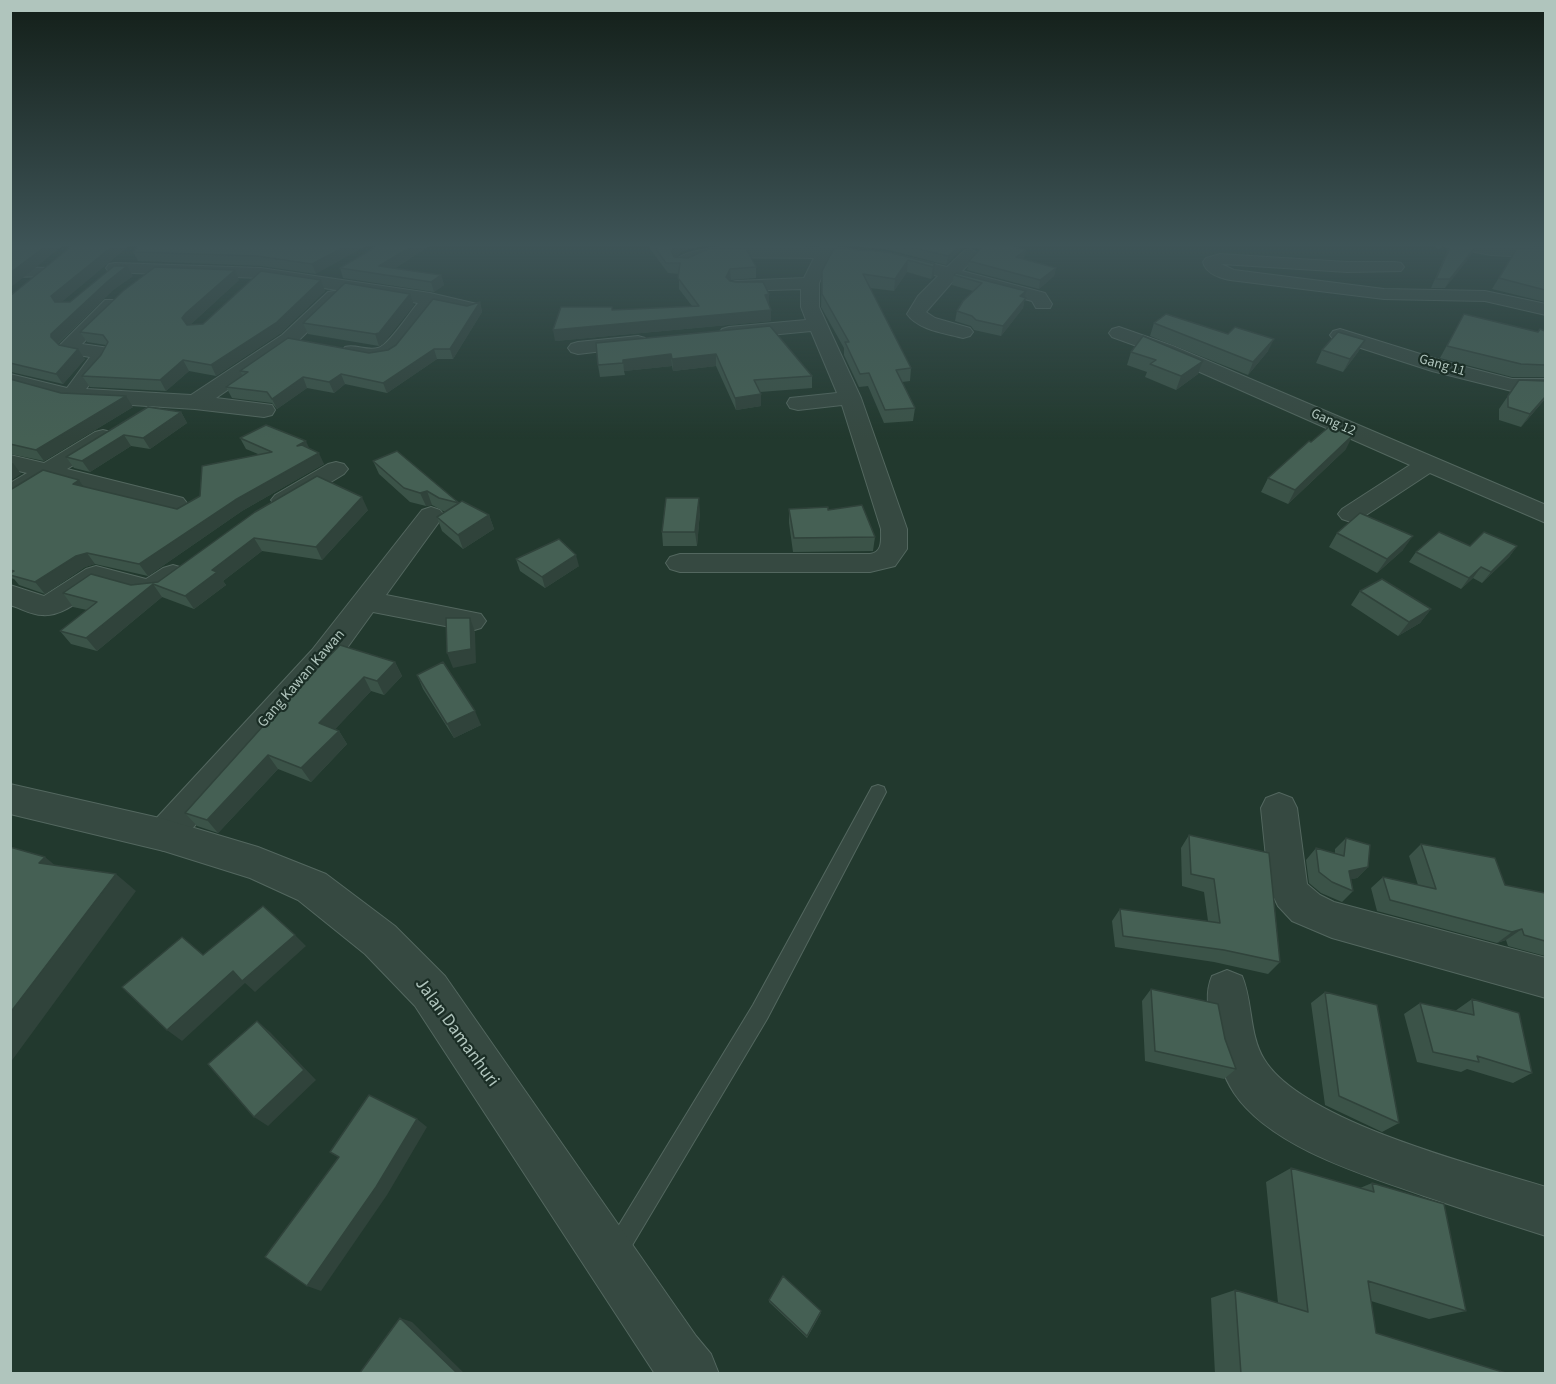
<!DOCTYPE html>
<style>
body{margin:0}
#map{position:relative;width:1556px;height:1384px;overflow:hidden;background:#22392e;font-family:"Source Sans 3",sans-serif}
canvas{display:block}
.frame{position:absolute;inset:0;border:12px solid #b0c5bd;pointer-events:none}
</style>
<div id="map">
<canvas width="1556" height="1384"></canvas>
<div class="frame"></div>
</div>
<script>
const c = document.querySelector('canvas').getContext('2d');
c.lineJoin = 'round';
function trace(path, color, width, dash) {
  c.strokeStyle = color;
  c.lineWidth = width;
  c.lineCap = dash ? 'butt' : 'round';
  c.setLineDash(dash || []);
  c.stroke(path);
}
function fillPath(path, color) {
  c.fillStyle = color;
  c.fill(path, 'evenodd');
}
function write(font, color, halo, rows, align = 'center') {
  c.font = font + ' "Source Sans 3",sans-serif';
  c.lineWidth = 4.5;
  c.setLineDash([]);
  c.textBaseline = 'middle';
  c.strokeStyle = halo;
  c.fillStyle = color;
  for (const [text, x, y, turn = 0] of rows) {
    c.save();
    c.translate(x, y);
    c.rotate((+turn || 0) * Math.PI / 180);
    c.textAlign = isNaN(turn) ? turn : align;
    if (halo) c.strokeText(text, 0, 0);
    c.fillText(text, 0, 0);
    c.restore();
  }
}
const service = new Path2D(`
 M 878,785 L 884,787 L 886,792 L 767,1019 L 624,1259 L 616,1263 L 608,1259 L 604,1251 L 608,1243 L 753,1005 L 872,787 Z`);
const minor = new Path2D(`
 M 821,245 L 837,245 L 836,248 L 850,249 L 852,253 L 844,258 L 831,258 L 819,283 L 819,307 L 861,398 L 907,529 L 907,549 L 895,566 L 870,572 L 680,572 L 670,569 L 666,563 L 670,557 L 680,554 L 870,554 C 883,552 881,540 881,529 L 842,405 L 798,410 L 790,408 L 787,403 L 790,398 L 837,393 L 811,331 L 729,339 L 722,337 L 719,333 L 722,329 L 729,327 L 806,320 L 801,307 L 801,289 L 737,291 L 731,290 L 728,286 L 731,282 L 737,281 L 804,278 L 814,258 L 708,257 L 695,261 L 689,266 L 677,266 L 674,262 C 691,239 790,248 819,248 Z
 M 1457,245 L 1546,248 L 1546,258 L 1491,255 L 1459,249 Z
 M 971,249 L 979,254 L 962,271 L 1045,293 L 1052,304 L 1050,308 L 1036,308 L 1032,301 L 954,280 L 926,312 L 935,318 L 970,328 L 973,332 L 970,336 L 963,338 C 945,333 918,330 907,314 L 918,296 L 938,276 L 888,263 L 885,259 L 888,255 L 894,254 L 947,267 L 965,250 Z
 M 1220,254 L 1347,262 L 1395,262 L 1401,263 L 1404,267 L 1401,271 L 1347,272 L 1221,264 L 1234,270 L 1384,289 L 1485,291 L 1546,304 L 1546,315 L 1485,301 L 1384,299 L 1230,280 C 1220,278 1206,274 1203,262 L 1206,258 Z
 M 115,263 L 261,268 L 430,293 L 477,304 L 479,308 L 477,312 L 470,314 L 435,306 C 404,346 401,369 345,355 L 342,351 L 345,347 C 356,344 366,351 378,348 C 388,346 410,312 418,303 L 261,278 L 109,272 L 106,268 L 109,264 Z
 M 10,267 L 51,268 L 54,272 L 51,276 L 10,277 Z
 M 334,291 L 340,292 L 343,296 L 340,300 L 296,343 L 216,398 L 272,405 L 275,410 L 272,415 L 264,417 L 195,409 L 69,401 L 10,387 L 10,374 L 67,388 L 90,357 L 66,353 L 59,346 L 105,300 L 119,300 L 121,304 L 82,344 L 109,348 L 112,352 L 106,364 L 86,389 L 191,395 L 282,335 L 328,292 Z
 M 1119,327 L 1173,346 L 1546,505 L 1546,523 L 1430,473 L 1360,519 L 1351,522 L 1342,519 L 1338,514 L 1342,509 L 1410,465 L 1159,354 L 1112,337 L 1109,333 L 1112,329 Z
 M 1340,329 L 1446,362 L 1512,379 L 1546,379 L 1546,391 L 1512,391 L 1432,371 L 1333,339 L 1330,335 L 1333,331 Z
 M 638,336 L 645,338 L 648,342 L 645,346 L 578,354 L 571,352 L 568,348 L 571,344 L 578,342 Z
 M 103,430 L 111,432 L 114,437 L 111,442 L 67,469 L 183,498 L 187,503 L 183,508 L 174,511 L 51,479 L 19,499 L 10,501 L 10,483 L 27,473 L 10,469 L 10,455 L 44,463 L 95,432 Z
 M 336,462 L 344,464 L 348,469 L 344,474 L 293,505 L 284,508 L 275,505 L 271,500 L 275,495 L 328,464 Z
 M 431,507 L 440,510 L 444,515 L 386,595 L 481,614 L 486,621 L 481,628 L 471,631 L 373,612 L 334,666 L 177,846 L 164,851 L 151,846 L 146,835 L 151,824 L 312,650 L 422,510 Z
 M 173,565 L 183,568 L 187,574 C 164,610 133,594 101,585 C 85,596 64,617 42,615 C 32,615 20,608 10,605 L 10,585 L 44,596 L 86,569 L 96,566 L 146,579 L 163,568 Z
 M 1279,793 L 1292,798 L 1297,808 L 1307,884 L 1320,895 L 1334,902 L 1546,958 L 1546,998 L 1332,938 L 1292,921 L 1278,906 L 1269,887 L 1261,808 L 1266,798 Z
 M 1227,970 L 1242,976 C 1253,1002 1249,1035 1264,1059 C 1301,1121 1475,1165 1546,1187 L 1546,1236 C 1505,1223 1465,1210 1424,1196 C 1365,1175 1271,1148 1234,1093 C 1223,1076 1216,1053 1213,1033 C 1209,1013 1204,995 1212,976 Z`);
const tertiary = new Path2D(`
 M 10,784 L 164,819 L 258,847 L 326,874 L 395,926 L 445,976 L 696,1336 L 711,1354 L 719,1374 L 655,1374 L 415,1006 L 365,954 L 298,900 L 250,878 L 164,851 L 10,814 Z`);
const wall = new Path2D(`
 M 130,245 L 61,302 L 70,302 L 133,276 L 113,290 L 58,344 L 85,359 L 63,384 L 11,372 L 10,296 Z
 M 379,245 L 431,245 L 394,269 L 441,275 L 444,285 L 434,292 L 343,278 L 340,268 Z
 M 649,245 L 706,245 L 682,251 L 677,257 L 756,267 L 756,278 L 731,280 L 730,281 L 769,294 L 769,305 L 771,321 L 555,341 L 612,310 L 692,306 L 679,289 L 679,274 L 668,273 L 650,249 Z
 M 846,245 L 1006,245 L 1026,250 L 1024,258 L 1023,259 L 1056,268 L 1054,276 L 1039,289 L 967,270 L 969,261 L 979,250 L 977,248 L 963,248 L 946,265 L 889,250 Z
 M 1434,245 L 1477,245 L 1472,254 L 1445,288 L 1431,288 L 1448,249 L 1443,246 L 1439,250 Z
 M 1521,245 L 1545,245 L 1545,246 Z
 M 318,246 L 316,274 L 261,266 L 138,261 L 133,252 Z
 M 834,248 L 935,264 L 934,276 L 931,279 L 907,272 L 894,291 L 870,288 L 911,368 L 910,381 L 902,382 L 915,408 L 913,421 L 884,423 L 868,386 L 859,387 L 844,355 L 844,348 L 821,307 L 822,271 Z
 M 1517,248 L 1545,249 L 1545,302 L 1492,289 Z
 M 956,273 L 1025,297 L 1023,308 L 1001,336 L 974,330 L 971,326 L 955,321 L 957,311 L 973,291 L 952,285 L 954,275 Z
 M 239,280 L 191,324 L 203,324 L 321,280 L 325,291 L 281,333 L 216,376 L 189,371 L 166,391 L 90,387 L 82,376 L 101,355 L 106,345 L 87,342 L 80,332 Z
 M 480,302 L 482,312 L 453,359 L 437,359 L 387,393 L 345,384 L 334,393 L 307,388 L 277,409 L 272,403 L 232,398 L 226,387 L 243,376 L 240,371 L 388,350 L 467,306 Z
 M 414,305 L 383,344 L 379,346 L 308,334 L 303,323 Z
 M 1464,314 L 1538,332 L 1545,331 L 1545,377 L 1512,377 L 1440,358 Z
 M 1154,323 L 1268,351 L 1248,375 L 1150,336 Z
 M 770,326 L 812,376 L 812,388 L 760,392 L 761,394 L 761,406 L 736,410 L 716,366 L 673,371 L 672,366 L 624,371 L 625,375 L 600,377 L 598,365 Z
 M 1365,340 L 1358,352 L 1343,372 L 1316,363 L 1322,350 Z
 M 1131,352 L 1203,361 L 1198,374 L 1176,390 L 1145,377 L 1147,372 L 1127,365 Z
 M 10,379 L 61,393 L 133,407 L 44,461 L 10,454 Z
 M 1519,380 L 1545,399 L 1521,427 L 1499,420 L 1499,409 Z
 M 181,412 L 187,423 L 150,449 L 131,446 L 90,472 L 74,468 L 66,457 Z
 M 240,438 L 310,449 L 324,464 L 242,511 L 148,576 L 95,564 L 85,567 L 45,594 L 19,585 L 14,579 L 10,578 L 10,490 L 79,480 L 84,487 L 177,509 L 200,496 L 258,454 L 246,449 Z
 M 1346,449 L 1288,504 L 1261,492 L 1268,478 Z
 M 373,461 L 459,503 L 489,515 L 494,529 L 463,549 L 442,531 L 437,517 L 445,512 L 432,505 L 426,506 L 410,502 L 379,474 Z
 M 789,509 L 828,510 L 875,537 L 873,551 L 793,552 L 789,523 Z
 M 368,510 L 322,560 L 262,551 L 223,581 L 226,585 L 194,609 L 162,597 L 97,651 L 71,644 L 60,631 L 87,610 L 73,607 L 63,593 L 158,582 L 255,512 Z
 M 700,512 L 697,546 L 663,546 L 662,532 Z
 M 1337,533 L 1403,550 L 1377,573 L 1329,547 Z
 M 1470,546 L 1517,546 L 1509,557 L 1482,583 L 1473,578 L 1461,589 L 1409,562 L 1416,552 Z
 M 516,559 L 579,566 L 545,588 L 520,571 Z
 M 1360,591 L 1431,609 L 1420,623 L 1398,636 L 1351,605 Z
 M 395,662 L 402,676 L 384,695 L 371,691 L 335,729 L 339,731 L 347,744 L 311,782 L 278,769 L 218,833 L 197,826 L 185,813 L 281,706 Z
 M 417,675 L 481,725 L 454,738 L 423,689 Z
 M 1189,835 L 1280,962 L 1268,974 L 1214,962 L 1115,947 L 1112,921 L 1120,909 L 1208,921 L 1204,892 L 1182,886 L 1181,848 Z
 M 1346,838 L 1368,867 L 1357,878 L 1351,879 L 1353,891 L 1342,902 L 1321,893 L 1309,883 L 1306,860 L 1316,848 L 1335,854 L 1335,849 Z
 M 1421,844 L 1505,885 L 1545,893 L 1545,956 L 1508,946 L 1506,940 L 1497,943 L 1377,911 L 1371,888 L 1383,877 L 1418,885 L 1409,856 Z
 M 1151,989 L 1225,1039 L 1236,1069 L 1224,1079 L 1145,1061 L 1142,1001 Z
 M 1325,992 L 1399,1123 L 1382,1132 L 1325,1105 L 1311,1003 Z
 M 1472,999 L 1532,1073 L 1513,1083 L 1467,1069 L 1461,1072 L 1417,1062 L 1404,1014 L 1420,1003 L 1455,1011 Z
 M 1291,1168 L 1360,1188 L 1372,1183 L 1466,1311 L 1429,1319 L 1371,1301 L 1376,1333 L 1509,1374 L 1215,1374 L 1211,1298 L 1235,1290 L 1278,1303 L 1266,1182 Z
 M 769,1300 L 821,1313 L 807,1338 L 769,1302 Z`);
const shadedWall = new Path2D(`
 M 47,245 L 64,245 L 10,288 L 10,273 Z
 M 114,245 L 130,245 L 57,306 L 51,296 Z
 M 348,245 L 368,245 L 316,274 L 312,264 Z
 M 414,245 L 431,245 L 384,275 L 379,266 Z
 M 677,245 L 706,245 L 682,251 L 672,262 L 671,251 Z
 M 960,245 L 964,245 L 963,248 L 946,265 L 948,256 Z
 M 1477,245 L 1472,254 L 1445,288 L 1450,279 Z
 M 1026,250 L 1024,258 L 1014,266 L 1016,257 Z
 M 908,260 L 907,272 L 894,291 L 895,279 Z
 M 935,264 L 934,276 L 931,279 L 933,267 Z
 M 127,266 L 133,276 L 113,290 L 57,344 L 51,337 L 51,334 L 108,281 Z
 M 1056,268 L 1054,276 L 1039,289 L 1040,280 Z
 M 730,269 L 731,280 L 726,287 L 726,277 Z
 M 235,270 L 239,280 L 191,324 L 188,329 L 182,318 L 186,313 Z
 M 441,275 L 444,285 L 434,292 L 431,282 Z
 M 321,280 L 325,291 L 281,333 L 216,376 L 211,365 Z
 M 1026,291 L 1023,308 L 1001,336 L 1003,326 L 1020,296 Z
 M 410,294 L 414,305 L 383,344 L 379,346 L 375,334 Z
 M 769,294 L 769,305 L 765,295 Z
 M 480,302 L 482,312 L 453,359 L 450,349 Z
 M 771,310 L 771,321 L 555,341 L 553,330 Z
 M 1274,339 L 1268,351 L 1248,375 L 1253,362 Z
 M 1365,340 L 1358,352 L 1343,372 L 1350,359 Z
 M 78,349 L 85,359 L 63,384 L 56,374 Z
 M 434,349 L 437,359 L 387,393 L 383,383 Z
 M 671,354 L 672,366 L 624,371 L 623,360 Z
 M 716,354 L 716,366 L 673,371 L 672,359 Z
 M 183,360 L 189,371 L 166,391 L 160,380 Z
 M 1203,361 L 1198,374 L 1176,390 L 1181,376 Z
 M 341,374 L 345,384 L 334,393 L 329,382 Z
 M 303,377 L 307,388 L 277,409 L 272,399 Z
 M 761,394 L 761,406 L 736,410 L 735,398 Z
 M 126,396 L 133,407 L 44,461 L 36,450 Z
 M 1545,397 L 1545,399 L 1521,427 L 1530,414 Z
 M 181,412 L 187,423 L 150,449 L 143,438 Z
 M 124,435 L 131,446 L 90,472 L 82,461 Z
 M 1353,435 L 1346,449 L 1288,504 L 1295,490 Z
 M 306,441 L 311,452 L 297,446 Z
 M 319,453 L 324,464 L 242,511 L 148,576 L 139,564 L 235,500 Z
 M 13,463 L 21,474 L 10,481 L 10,464 Z
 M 79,480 L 87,491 L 73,484 Z
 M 427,491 L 432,505 L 426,506 L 420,493 Z
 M 362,497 L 368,510 L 322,560 L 316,547 Z
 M 699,498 L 700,512 L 697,546 L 695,532 Z
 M 489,515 L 494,529 L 463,549 L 458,535 Z
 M 1413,536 L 1403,550 L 1377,573 L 1387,559 Z
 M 254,538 L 262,551 L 223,581 L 226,585 L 194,609 L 185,596 L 212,570 Z
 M 1517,546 L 1509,557 L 1482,583 L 1491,572 Z
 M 87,553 L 95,564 L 85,567 L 45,594 L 35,582 L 76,556 Z
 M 576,555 L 579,566 L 545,588 L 542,577 Z
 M 1481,567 L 1473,578 L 1461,589 L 1469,578 Z
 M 153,584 L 162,597 L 97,651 L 86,638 Z
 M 1431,609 L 1420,623 L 1398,636 L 1409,622 Z
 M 470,618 L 475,632 L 476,663 L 453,668 L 447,653 Z
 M 395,662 L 402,676 L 384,695 L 377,681 Z
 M 364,677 L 371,691 L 328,737 L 319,723 Z
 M 475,711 L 481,725 L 454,738 L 447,724 Z
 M 339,731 L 347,744 L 311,782 L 301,768 Z
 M 268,755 L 278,769 L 218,833 L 207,820 Z
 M 45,857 L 67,875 L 39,863 Z
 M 1368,867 L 1357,878 L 1338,882 L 1349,871 Z
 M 116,874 L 136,891 L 10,1063 L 10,1013 Z
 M 1522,929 L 1506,940 L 1497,943 L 1512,932 Z
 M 295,935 L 306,946 L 255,992 L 245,983 L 182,1041 L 167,1030 L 233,971 Z
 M 257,1021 L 270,1032 L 316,1080 L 268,1126 L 254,1117 Z
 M 417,1119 L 427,1127 L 387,1195 L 321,1291 L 307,1286 Z
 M 400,1318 L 412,1322 L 465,1374 L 458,1374 Z`);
const building = new Path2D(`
 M 10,245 L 47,245 L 10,273 Z
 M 73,245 L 114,245 L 51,296 L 55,302 L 70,302 L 114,266 L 127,266 L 108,281 L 51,334 L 51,337 L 59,345 L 78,349 L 56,374 L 10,363 L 10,296 Z
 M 140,245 L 318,246 L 320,245 L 348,245 L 312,264 L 257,256 L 133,252 Z
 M 379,245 L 414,245 L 379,266 L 441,275 L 431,282 L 340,268 Z
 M 653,245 L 677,245 L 671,251 L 674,257 L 688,258 L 708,249 L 746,248 L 756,267 L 730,269 L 726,277 L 730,281 L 736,282 L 763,282 L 769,294 L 765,295 L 771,310 L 553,330 L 561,307 L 612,307 L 612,310 L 699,306 L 678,278 L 680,263 L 666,263 Z
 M 902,245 L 960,245 L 948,256 Z
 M 982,245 L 1006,245 L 1026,250 L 1016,257 L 1056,268 L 1040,280 L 969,261 L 983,246 Z
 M 1451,245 L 1477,245 L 1450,279 L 1436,279 Z
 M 834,248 L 888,252 L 935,264 L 933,267 L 908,260 L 895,279 L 863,274 L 911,368 L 896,370 L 915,408 L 885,410 L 869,373 L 860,374 L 845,342 L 849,342 L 822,294 L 822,271 Z
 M 1517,248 L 1545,249 L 1545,290 L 1499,278 Z
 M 155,267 L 235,270 L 186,313 L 182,318 L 187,325 L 203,324 L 261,271 L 321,280 L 276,323 L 211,365 L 183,360 L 160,380 L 82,376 L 101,355 L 108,342 L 103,335 L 80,332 L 123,291 Z
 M 956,273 L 1026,291 L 1020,296 L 1026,298 L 1003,326 L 976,320 L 972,316 L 957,311 L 963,301 L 982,283 L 954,275 Z
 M 345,283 L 410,294 L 379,333 L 375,334 L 303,323 Z
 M 433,299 L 467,306 L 480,302 L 450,349 L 434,349 L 383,383 L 341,374 L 329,382 L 303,377 L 272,399 L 267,392 L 226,387 L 248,372 L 240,371 L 288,338 L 369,353 L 388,350 L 396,345 Z
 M 1166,314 L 1228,334 L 1235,327 L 1274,339 L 1253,362 L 1154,323 Z
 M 1464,314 L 1538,332 L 1540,329 L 1545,331 L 1545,365 L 1521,364 L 1447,346 Z
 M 770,326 L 812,376 L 754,380 L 761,394 L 735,398 L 716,354 L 672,359 L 671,354 L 623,360 L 623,363 L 598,365 L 596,343 Z
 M 1338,332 L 1365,340 L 1350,359 L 1322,350 Z
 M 1143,336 L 1203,361 L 1181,376 L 1150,364 L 1156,360 L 1131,352 Z
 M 10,379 L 61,393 L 126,396 L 36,450 L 10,444 Z
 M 1519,380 L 1545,381 L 1545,397 L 1530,414 L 1508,407 L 1508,396 Z
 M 148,407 L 181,412 L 143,438 L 124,435 L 82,461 L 66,457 Z
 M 266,425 L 306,441 L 297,446 L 302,445 L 319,453 L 235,500 L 139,564 L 87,553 L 76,556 L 35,582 L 10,575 L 10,573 L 14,571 L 10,570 L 10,490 L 43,470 L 79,480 L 73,484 L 177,509 L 200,496 L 202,466 L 272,452 L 240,438 Z
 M 1330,426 L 1353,435 L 1295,490 L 1268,478 L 1309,441 L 1311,442 Z
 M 397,451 L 459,503 L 462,501 L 489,515 L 458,535 L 437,517 L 459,503 L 439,498 L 427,491 L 420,493 L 404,488 L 373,461 Z
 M 317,476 L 362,497 L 316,547 L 254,538 L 212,570 L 217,572 L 185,596 L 153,584 L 86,638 L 60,631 L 97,602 L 63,593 L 91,574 L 131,585 L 158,582 L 255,512 Z
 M 666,498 L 699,498 L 695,532 L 662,532 Z
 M 862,505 L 875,537 L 794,538 L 789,509 L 828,507 L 828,510 Z
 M 1360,513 L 1413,536 L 1387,559 L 1337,533 Z
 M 1439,532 L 1470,546 L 1484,532 L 1517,546 L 1491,572 L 1481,567 L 1469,578 L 1416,552 Z
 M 559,539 L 576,555 L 542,577 L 516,559 Z
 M 1382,579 L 1431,609 L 1409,622 L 1360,591 Z
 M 446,618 L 470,618 L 471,649 L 447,653 Z
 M 340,645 L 395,662 L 377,681 L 364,677 L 319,723 L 339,731 L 301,768 L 268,755 L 207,820 L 185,813 L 281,706 Z
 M 443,662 L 475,711 L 447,724 L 417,675 Z
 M 1189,835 L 1269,853 L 1280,962 L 1224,950 L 1123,936 L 1120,909 L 1220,923 L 1214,879 L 1191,874 Z
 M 1346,838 L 1370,845 L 1368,867 L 1349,871 L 1353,891 L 1332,882 L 1319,872 L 1316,848 L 1344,856 Z
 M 1421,844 L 1495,858 L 1505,885 L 1545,893 L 1545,941 L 1524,935 L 1522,929 L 1512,932 L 1390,900 L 1383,877 L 1436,889 Z
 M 10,847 L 45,857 L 39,863 L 116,874 L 10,1013 Z
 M 263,906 L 295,935 L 242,981 L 233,971 L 167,1030 L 122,987 L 182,937 L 203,955 Z
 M 1151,989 L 1218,1004 L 1225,1039 L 1236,1069 L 1155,1051 Z
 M 1325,992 L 1377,1005 L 1399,1123 L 1339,1096 Z
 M 1472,999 L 1519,1013 L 1532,1073 L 1477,1056 L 1479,1062 L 1433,1052 L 1420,1003 L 1474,1015 Z
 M 257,1021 L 304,1070 L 254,1117 L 208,1064 Z
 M 369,1095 L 417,1119 L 376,1187 L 307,1286 L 265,1257 L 339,1157 L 330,1152 Z
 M 1291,1168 L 1374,1192 L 1372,1183 L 1444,1204 L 1466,1311 L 1368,1281 L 1376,1333 L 1509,1374 L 1241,1374 L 1235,1290 L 1308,1312 Z
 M 783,1276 L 821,1311 L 807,1336 L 769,1300 Z
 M 400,1318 L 458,1374 L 359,1374 Z`);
const farStreetnames = [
 ["Gang 11",1442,366,16],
 ["Gang 12",1333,423,24]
];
const streetNames = [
 ["Gang Kawan Kawan",302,679,-49]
];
const nearStreetnames = [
 ["Jalan Damanhuri",456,1033,54]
];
trace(service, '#53675f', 2);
trace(minor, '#53675f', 2);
trace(tertiary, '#53675f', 2);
fillPath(service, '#364941');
fillPath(minor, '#364941');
fillPath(tertiary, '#364941');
fillPath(wall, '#3b5348');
fillPath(shadedWall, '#30433b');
fillPath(building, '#456054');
trace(building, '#30433b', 1.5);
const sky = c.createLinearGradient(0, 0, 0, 439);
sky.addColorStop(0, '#131f19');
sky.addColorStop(0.56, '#3e5457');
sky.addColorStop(1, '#3e545700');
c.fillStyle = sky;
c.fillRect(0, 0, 1556, 439);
write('14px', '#b0c5bd', '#1b2e26', farStreetnames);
write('15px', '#b0c5bd', '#1b2e26', streetNames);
write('18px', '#b0c5bd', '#1b2e26', nearStreetnames);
</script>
